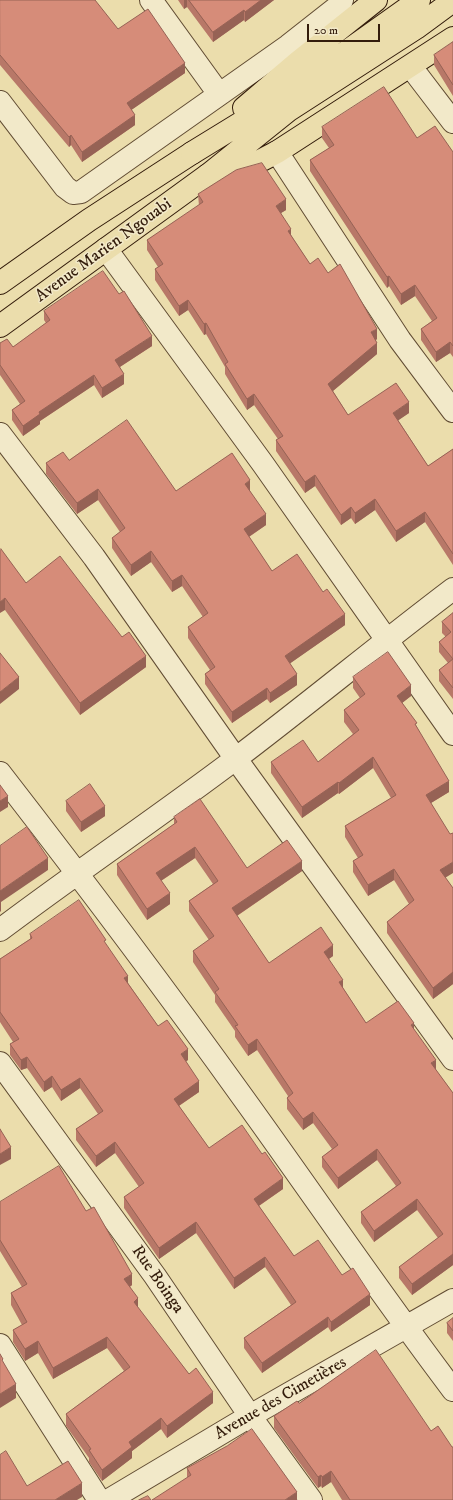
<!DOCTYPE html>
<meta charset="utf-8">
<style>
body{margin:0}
#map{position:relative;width:453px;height:1500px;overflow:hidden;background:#ebddac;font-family:"IM FELL DW Pica",serif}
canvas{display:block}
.scale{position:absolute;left:307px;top:24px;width:73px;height:18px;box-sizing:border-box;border:2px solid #331c0b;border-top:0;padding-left:5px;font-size:12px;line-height:14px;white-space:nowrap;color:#331c0b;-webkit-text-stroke:3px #f2e9c9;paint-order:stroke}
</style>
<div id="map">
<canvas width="453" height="1500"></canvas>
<div class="scale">20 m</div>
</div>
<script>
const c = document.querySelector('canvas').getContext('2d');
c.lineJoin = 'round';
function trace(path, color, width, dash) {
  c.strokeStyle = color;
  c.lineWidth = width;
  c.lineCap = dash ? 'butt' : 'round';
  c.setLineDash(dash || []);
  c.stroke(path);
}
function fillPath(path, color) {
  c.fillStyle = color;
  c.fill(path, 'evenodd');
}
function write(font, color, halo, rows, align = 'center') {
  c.font = font + ' "IM FELL DW Pica",serif';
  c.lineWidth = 3;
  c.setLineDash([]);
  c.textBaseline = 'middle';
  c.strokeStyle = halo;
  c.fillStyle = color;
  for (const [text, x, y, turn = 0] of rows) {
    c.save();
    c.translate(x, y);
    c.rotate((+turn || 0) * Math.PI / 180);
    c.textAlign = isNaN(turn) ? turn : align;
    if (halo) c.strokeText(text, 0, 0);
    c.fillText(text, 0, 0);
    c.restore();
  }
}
const minor = new Path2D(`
 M 151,0 L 219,94
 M 411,67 L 453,122
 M 0,102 L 65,187 L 73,193 L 81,192 L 288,46 L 340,5 L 342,0
 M 277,152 L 400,340 L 453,411
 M 106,249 L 263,464 L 453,734
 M 0,434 L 94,557 L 236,759 L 453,1059
 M 0,773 C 83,880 165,989 244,1099 C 314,1196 381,1295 453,1390
 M 0,930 C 77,872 157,818 234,760 C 308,704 379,645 453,589
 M 0,1063 L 155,1276 L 250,1416 L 311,1500
 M 0,1345 L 99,1500
 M 109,1500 L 250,1416 L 453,1300`);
const major = new Path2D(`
 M 0,283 L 89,220 L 192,153
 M 0,326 L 208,175`);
const highway = new Path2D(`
 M 244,108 L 298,62 L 376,0
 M 192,153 L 280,99 L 419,0
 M 215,173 L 256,163 L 277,152 L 453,38
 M 208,175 L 289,110 L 416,28 L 453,1`);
const wall = new Path2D(`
 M 0,0 L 118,29 L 185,73 L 131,110 L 135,125 L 82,162 L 71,145 L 69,147 L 0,65 Z
 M 178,0 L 274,0 L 245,22 L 244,20 L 213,42 L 187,7 L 184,9 Z
 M 453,42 L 453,96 L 434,65 L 434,55 Z
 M 322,127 L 417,138 L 453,152 L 453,357 L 450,353 L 436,362 L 421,340 L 421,329 L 432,321 L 415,296 L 401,305 L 389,286 L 387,288 L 310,171 L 310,160 L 329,148 L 322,138 Z
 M 198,194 L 286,210 L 281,213 L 291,235 L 310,264 L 328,273 L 377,339 L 376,340 L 377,354 L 333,391 L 348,415 L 409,413 L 398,420 L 428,466 L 453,449 L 453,565 L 425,522 L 396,542 L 375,510 L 355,524 L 351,518 L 341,525 L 315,486 L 305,493 L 276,451 L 276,440 L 278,439 L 254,405 L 247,410 L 225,374 L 225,367 L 206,334 L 204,335 L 188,310 L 179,316 L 155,280 L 155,269 L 158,267 L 147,250 L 147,240 L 199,206 Z
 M 44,311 L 152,346 L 120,367 L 124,384 L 102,398 L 94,385 L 40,421 L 40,424 L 23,436 L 12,420 L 12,410 L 20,404 L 0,375 L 0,343 L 13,347 L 46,323 L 44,320 Z
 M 69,460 L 176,491 L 250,491 L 266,525 L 249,537 L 272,571 L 345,625 L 290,663 L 297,685 L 270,703 L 267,699 L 232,723 L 205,684 L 205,674 L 210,670 L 188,638 L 188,627 L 203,617 L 182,586 L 172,592 L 151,562 L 131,576 L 112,548 L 112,538 L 120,532 L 98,500 L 77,514 L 46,474 L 46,463 Z
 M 0,550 L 26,583 L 122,637 L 146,667 L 80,715 L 5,610 Z
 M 453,613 L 453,699 L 439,681 L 439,670 L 448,663 L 439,652 L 439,642 L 446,637 L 442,633 L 442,622 Z
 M 353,677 L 411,696 L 402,703 L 417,727 L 449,792 L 431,803 L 445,878 L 453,888 L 453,984 L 433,999 L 387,933 L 387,922 L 409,904 L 394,880 L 368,896 L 353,872 L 353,861 L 358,858 L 345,837 L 345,826 L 391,798 L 373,768 L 339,794 L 338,793 L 302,818 L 271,773 L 271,762 L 318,762 L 353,734 L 344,722 L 344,710 L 360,698 L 353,688 Z
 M 66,801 L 105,816 L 81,832 L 66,811 Z
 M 174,817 L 247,868 L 302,871 L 237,916 L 269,963 L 333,956 L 329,959 L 343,988 L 366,1023 L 414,1029 L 436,1070 L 453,1093 L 453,1265 L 412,1295 L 399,1278 L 399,1267 L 438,1238 L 417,1210 L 374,1242 L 361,1223 L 361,1212 L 396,1186 L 377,1160 L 338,1189 L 322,1167 L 322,1157 L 332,1149 L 313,1123 L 303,1130 L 287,1109 L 287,1098 L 288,1096 L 257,1050 L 248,1056 L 235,1037 L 235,1031 L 215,1002 L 215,995 L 193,962 L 193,951 L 209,940 L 189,911 L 189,901 L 213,884 L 195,858 L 161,881 L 170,904 L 147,920 L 117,875 L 117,864 L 174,824 Z
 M 30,934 L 106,945 L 128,983 L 158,1026 L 188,1060 L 186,1061 L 199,1092 L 179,1106 L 209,1148 L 283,1189 L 259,1206 L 294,1256 L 342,1275 L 370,1305 L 331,1332 L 328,1327 L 262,1373 L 244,1348 L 244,1338 L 291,1305 L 265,1267 L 234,1289 L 196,1233 L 159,1259 L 124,1208 L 124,1197 L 139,1187 L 115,1153 L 96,1167 L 76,1140 L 76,1129 L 98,1114 L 80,1088 L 61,1101 L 52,1087 L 44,1092 L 27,1068 L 21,1070 L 10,1055 L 10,1044 L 13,1042 L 0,1022 L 0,959 L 30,939 Z
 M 0,1202 L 86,1211 L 132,1285 L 130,1287 L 138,1308 L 189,1374 L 213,1403 L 167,1438 L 161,1429 L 132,1451 L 132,1458 L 102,1481 L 89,1462 L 89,1458 L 66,1426 L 66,1414 L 124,1371 L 107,1348 L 53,1379 L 38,1353 L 25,1361 L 13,1342 L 13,1330 L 22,1325 L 11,1305 L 11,1293 L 22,1287 L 0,1251 Z
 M 453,1318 L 453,1341 L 447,1333 L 447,1323 Z
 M 299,1403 L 453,1500 L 342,1500 L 331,1482 L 322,1488 L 321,1486 L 318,1488 L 274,1428 L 274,1416 Z
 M 187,1468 L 297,1500 L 187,1477 Z`);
const shadedWall = new Path2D(`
 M 184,0 L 187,0 L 187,7 L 184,9 Z
 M 261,0 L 274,0 L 245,22 L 245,12 Z
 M 244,10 L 244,20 L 213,42 L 213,32 Z
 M 185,63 L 185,73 L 127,113 L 127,103 Z
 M 135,115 L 135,125 L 82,162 L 82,152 Z
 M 71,135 L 71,145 L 69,147 L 69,137 Z
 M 286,199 L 286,210 L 276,216 L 276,206 Z
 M 291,229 L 291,239 L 288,231 Z
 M 389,276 L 389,286 L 387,288 L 387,277 Z
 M 415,285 L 415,296 L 401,305 L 401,294 Z
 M 188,300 L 188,310 L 179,316 L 179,306 Z
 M 206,323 L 206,334 L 204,335 L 204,324 Z
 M 377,329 L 377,339 L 371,343 L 371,332 Z
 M 152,336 L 152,346 L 115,370 L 115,360 Z
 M 450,342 L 450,353 L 436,362 L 436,352 Z
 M 377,343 L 377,354 L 328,395 L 328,384 Z
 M 124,374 L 124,384 L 102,398 L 102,388 Z
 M 94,375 L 94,385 L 40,421 L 40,424 L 23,436 L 23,426 L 39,412 Z
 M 254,394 L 254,405 L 247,410 L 247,399 Z
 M 409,402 L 409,413 L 393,424 L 393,413 Z
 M 315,475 L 315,486 L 305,493 L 305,482 Z
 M 250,480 L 250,491 L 245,495 L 245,484 Z
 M 98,489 L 98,500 L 77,514 L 77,503 Z
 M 375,499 L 375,510 L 355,524 L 355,513 Z
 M 351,507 L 351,518 L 341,525 L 341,515 Z
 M 425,512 L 425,522 L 396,542 L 396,531 Z
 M 266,514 L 266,525 L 244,540 L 244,529 Z
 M 151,551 L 151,562 L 131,576 L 131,565 Z
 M 182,575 L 182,586 L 172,592 L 172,581 Z
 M 5,598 L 5,610 L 0,613 L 0,602 Z
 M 345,614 L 345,625 L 285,667 L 285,656 Z
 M 146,656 L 146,667 L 80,715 L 80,703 Z
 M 297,674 L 297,685 L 270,703 L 270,693 Z
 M 19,677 L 19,689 L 0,704 L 0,692 Z
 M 411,685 L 411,696 L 397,707 L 397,696 Z
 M 267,688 L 267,699 L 232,723 L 232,712 Z
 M 373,757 L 373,768 L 339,794 L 339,783 Z
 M 449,781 L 449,792 L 426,806 L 426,795 Z
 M 338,782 L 338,793 L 302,818 L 302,807 Z
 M 8,796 L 8,807 L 0,812 L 0,801 Z
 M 105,806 L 105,816 L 81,832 L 81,822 Z
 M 195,847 L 195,858 L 156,884 L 156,873 Z
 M 48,858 L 48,870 L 1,902 L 1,911 L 0,912 L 0,891 Z
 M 302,861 L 302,871 L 232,919 L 232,908 Z
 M 453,862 L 453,873 L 440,881 L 440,870 Z
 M 394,869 L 394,880 L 368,896 L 368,885 Z
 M 170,893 L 170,904 L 147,920 L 147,909 Z
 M 333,945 L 333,956 L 324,962 L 324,952 Z
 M 453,972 L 453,984 L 433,999 L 433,988 Z
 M 128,976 L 128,987 L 124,978 Z
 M 343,980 L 343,991 L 339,982 Z
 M 414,1023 L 414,1034 L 411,1025 Z
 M 257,1039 L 257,1050 L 248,1056 L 248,1045 Z
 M 188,1049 L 188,1060 L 181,1065 L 181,1054 Z
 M 27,1057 L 27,1068 L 21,1070 L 21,1060 Z
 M 436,1060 L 436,1071 L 431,1063 Z
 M 52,1076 L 52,1087 L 44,1092 L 44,1082 Z
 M 80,1078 L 80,1088 L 61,1101 L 61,1090 Z
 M 199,1081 L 199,1092 L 174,1109 L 174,1099 Z
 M 313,1112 L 313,1123 L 303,1130 L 303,1119 Z
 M 115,1142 L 115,1153 L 96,1167 L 96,1156 Z
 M 11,1147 L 11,1159 L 0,1165 L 0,1154 Z
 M 377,1149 L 377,1160 L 338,1189 L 338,1178 Z
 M 283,1178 L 283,1189 L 254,1209 L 254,1199 Z
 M 417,1199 L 417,1210 L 374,1242 L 374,1231 Z
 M 196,1222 L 196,1233 L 159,1259 L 159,1248 Z
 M 453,1254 L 453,1265 L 412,1295 L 412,1284 Z
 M 265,1257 L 265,1267 L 234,1289 L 234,1278 Z
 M 132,1274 L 132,1285 L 124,1290 L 124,1279 Z
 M 370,1294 L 370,1305 L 331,1332 L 331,1322 Z
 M 138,1298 L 138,1310 L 134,1302 Z
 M 328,1317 L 328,1327 L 262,1373 L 262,1363 Z
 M 107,1337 L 107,1348 L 53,1379 L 53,1368 Z
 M 38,1341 L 38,1353 L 25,1361 L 25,1349 Z
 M 16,1384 L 16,1398 L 0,1408 L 0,1394 Z
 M 213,1392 L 213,1403 L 167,1438 L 167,1426 Z
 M 161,1418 L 161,1429 L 132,1451 L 132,1458 L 102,1481 L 102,1470 L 129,1442 Z
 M 331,1471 L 331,1482 L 322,1488 L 322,1477 Z
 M 321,1475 L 321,1486 L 318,1488 L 318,1477 Z
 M 82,1483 L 82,1497 L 77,1500 L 55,1500 Z
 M 297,1492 L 297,1500 L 285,1500 Z`);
const building = new Path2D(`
 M 0,0 L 95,0 L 118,29 L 148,9 L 185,63 L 127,103 L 135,115 L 82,152 L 71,135 L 69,137 L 0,55 Z
 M 189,0 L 261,0 L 245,12 L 244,10 L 213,32 Z
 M 453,42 L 453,85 L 434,55 Z
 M 384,87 L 417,138 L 435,126 L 453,152 L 453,346 L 450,342 L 436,352 L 421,329 L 437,318 L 415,285 L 401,294 L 389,276 L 387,277 L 310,160 L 334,145 L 322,127 Z
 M 262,163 L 286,199 L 276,206 L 291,229 L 288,231 L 310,264 L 318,258 L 328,273 L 340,264 L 377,329 L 371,332 L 377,343 L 328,384 L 348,415 L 396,383 L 409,402 L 393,413 L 428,466 L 453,449 L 453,554 L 425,512 L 396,531 L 375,499 L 355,513 L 351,507 L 341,515 L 315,475 L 305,482 L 276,440 L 283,436 L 254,394 L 247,399 L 225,364 L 228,362 L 206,323 L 204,324 L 188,300 L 179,306 L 155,269 L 163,264 L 147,240 L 203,202 L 198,194 L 236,170 Z
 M 103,271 L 119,294 L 124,291 L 152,336 L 115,360 L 124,374 L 102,388 L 94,375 L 39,412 L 40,414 L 23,426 L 12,410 L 25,401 L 0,365 L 0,343 L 7,339 L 13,347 L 50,320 L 44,311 Z
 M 127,420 L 176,491 L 232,453 L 250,480 L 245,484 L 266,514 L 244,529 L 272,571 L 297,554 L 323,592 L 327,589 L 345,614 L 285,656 L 297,674 L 270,693 L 267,688 L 232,712 L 205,674 L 215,667 L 188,627 L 208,613 L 182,575 L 172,581 L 151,551 L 131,565 L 112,538 L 125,528 L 98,489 L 77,503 L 46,463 L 63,452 L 69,460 Z
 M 1,549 L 26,583 L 60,556 L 122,637 L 129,632 L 146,656 L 80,703 L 5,598 L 0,602 L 0,550 Z
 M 453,613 L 453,688 L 439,670 L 453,659 L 439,642 L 451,632 L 442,622 Z
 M 388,652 L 411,685 L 397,696 L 417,723 L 415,724 L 449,781 L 426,795 L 450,834 L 453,833 L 453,862 L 440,870 L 453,888 L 453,972 L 433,988 L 387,922 L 414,900 L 394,869 L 368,885 L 353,861 L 363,855 L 345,826 L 396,795 L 373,757 L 339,783 L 338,782 L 302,807 L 271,762 L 303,740 L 318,762 L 359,730 L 344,710 L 365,694 L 353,677 Z
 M 0,653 L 19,677 L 0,692 Z
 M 90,784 L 105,806 L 81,822 L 66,801 Z
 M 0,785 L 8,796 L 0,801 Z
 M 200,799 L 247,868 L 287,840 L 302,861 L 232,908 L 269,963 L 321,927 L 333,945 L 324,952 L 343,980 L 339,982 L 366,1023 L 398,1001 L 414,1023 L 411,1025 L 436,1060 L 431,1063 L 453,1093 L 453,1254 L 412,1284 L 399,1267 L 443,1234 L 417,1199 L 374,1231 L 361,1212 L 401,1183 L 377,1149 L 338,1178 L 322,1157 L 338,1145 L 313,1112 L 303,1119 L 287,1098 L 293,1093 L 257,1039 L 248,1045 L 235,1026 L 238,1025 L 215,992 L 219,989 L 193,951 L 214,936 L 189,901 L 218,881 L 195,847 L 156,873 L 170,893 L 147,909 L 117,864 L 177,822 L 174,817 Z
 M 27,827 L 48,858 L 0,891 L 0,846 Z
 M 79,900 L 106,940 L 104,941 L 128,976 L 124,978 L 158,1026 L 167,1020 L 188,1049 L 181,1054 L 199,1081 L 174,1099 L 209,1148 L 242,1125 L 262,1154 L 265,1152 L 283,1178 L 254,1199 L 294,1256 L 318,1240 L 342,1275 L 353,1268 L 370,1294 L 331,1322 L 328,1317 L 262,1363 L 244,1338 L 296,1302 L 265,1257 L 234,1278 L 196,1222 L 159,1248 L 124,1197 L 144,1183 L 115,1142 L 96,1156 L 76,1129 L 103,1111 L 80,1078 L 61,1090 L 52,1076 L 44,1082 L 27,1057 L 21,1060 L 10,1044 L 19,1039 L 0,1012 L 0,959 L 32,938 L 30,934 Z
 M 0,1129 L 11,1147 L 0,1154 Z
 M 59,1166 L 86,1211 L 94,1207 L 132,1274 L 124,1279 L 138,1298 L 134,1302 L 189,1374 L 196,1368 L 213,1392 L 167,1426 L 161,1418 L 129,1442 L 132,1447 L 102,1470 L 89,1450 L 91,1449 L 66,1414 L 130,1367 L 107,1337 L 53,1368 L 38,1341 L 25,1349 L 13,1330 L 27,1322 L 11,1293 L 27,1284 L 0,1240 L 0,1202 Z
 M 453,1318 L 453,1331 L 447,1323 Z
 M 376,1350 L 431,1431 L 438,1426 L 452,1447 L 453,1447 L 453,1500 L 350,1500 L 331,1471 L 322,1477 L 321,1475 L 318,1477 L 274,1416 L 297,1401 L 299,1403 Z
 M 0,1354 L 3,1359 L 2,1360 L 16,1384 L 0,1394 Z
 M 252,1429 L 297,1492 L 285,1500 L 152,1500 L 191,1475 L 187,1468 L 227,1446 Z
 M 6,1451 L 27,1486 L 68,1461 L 82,1483 L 55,1500 L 0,1500 L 0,1455 Z
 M 148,1496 L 151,1500 L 139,1500 Z`);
const streetNames = [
 ["Avenue Marien Ngouabi",104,251,-36],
 ["Rue Boinga",157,1280,55],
 ["Avenue des Cimetières",281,1399,-30]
];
trace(minor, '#614c33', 24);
trace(major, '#331c0b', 24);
trace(highway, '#331c0b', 24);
trace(minor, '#f2e9c9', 22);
trace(major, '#ebddac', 22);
trace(highway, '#ebddac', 22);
fillPath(wall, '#b87868');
fillPath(shadedWall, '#966255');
fillPath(building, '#d68c79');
trace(building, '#966255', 1);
write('17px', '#331c0b', '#f2e9c9', streetNames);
</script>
